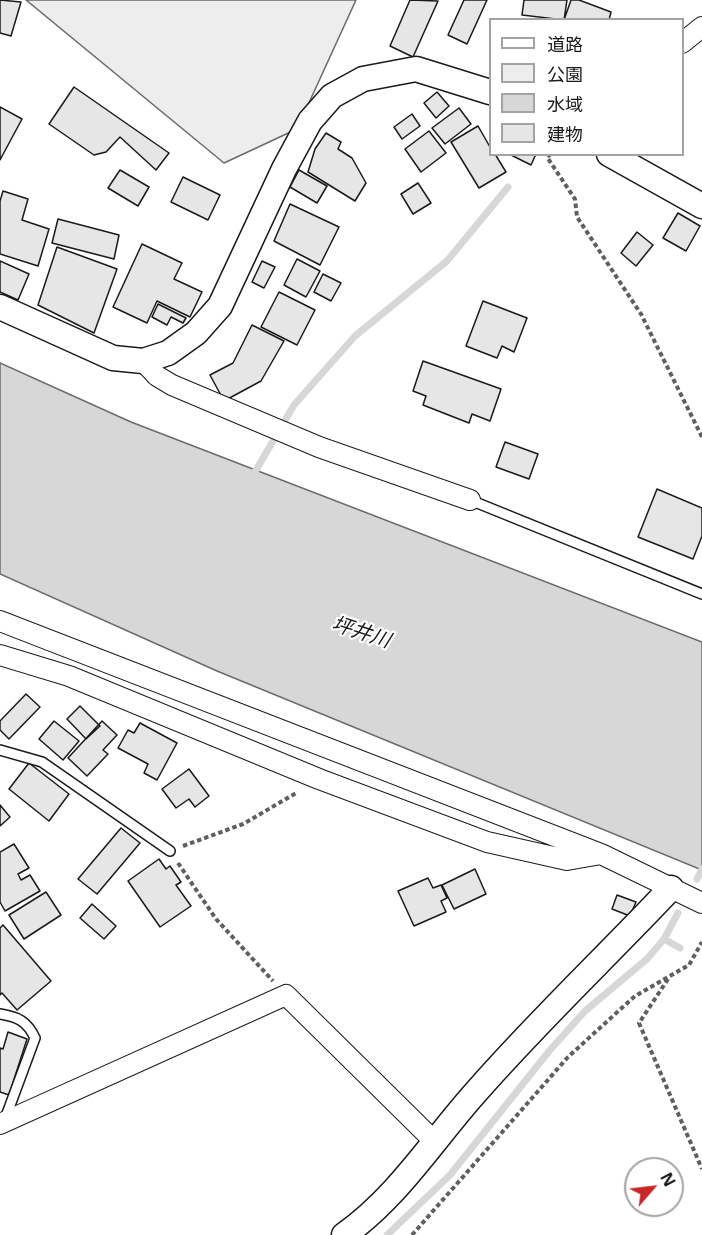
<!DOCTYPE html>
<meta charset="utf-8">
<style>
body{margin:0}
#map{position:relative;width:702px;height:1235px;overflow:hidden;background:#fff;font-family:"Noto Sans","Noto Sans JP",sans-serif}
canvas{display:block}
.legend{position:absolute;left:489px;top:18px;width:195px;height:138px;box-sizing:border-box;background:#fff;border:2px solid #a3a3a3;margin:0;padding:8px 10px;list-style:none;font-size:18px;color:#1a1a1a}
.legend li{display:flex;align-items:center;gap:12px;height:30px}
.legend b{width:30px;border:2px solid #a3a3a3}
.north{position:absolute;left:624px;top:1157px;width:60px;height:60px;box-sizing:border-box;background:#fff;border:2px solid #a3a3a3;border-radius:50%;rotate:62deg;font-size:16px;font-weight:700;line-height:24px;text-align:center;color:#1a1a1a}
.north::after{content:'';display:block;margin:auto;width:21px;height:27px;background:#c62828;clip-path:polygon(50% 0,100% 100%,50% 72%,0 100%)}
</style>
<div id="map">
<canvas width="702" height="1235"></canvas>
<ul class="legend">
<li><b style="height:8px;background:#fff"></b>道路</li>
<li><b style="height:16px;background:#ededed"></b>公園</li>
<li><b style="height:16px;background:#d7d7d7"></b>水域</li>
<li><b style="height:16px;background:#e6e6e6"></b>建物</li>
</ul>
<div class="north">N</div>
</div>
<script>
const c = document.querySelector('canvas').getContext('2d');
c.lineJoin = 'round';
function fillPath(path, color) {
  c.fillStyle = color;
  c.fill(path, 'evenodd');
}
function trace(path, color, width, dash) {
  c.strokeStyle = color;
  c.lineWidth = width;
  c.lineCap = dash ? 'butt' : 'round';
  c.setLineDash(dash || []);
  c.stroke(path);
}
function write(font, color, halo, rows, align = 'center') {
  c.font = font + ' "Noto Sans","Noto Sans JP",sans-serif';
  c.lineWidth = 4.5;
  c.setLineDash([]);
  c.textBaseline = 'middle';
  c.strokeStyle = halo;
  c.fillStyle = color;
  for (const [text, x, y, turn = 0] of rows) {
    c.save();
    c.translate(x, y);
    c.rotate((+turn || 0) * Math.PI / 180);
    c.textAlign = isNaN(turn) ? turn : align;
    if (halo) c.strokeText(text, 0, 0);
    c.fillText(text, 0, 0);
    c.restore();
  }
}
const green = new Path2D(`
 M 26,0 L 356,0 L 297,129 L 224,163 Z`);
const water = new Path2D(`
 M 0,363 L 131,422 L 702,642 L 702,870 L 217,671 L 0,574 Z`);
const stream = new Path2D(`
 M 252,477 L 294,405 L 355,336 L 447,261 L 508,187
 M 697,879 L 702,869
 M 664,939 L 680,948
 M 387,1235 L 450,1175 L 550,1050 L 585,1011 L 647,959 L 664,939 L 678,913`);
const building = new Path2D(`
 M 0,0 L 21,2 L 11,36 L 0,33 Z
 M 410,0 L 438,1 L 413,57 L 390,46 Z
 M 464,0 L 487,0 L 467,44 L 448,35 Z
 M 524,0 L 567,0 L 564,20 L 522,15 Z
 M 571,0 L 579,0 L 611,12 L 609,20 L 564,20 Z
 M 74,87 L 169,153 L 156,170 L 120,137 L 106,152 L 94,155 L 49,124 Z
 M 437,92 L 449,106 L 436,118 L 424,103 Z
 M 0,107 L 22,119 L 0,160 Z
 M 459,108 L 471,124 L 445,144 L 432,128 Z
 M 412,114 L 420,126 L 402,139 L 394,127 Z
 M 478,126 L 490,147 L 490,154 L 495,154 L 506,172 L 479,188 L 451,142 Z
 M 429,131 L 446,153 L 421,172 L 405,149 Z
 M 326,133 L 341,142 L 338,149 L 352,158 L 366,183 L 355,201 L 308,172 L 315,149 Z
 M 509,154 L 536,154 L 531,165 Z
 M 120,170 L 149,187 L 138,206 L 108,188 Z
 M 299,170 L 327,186 L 317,203 L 290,187 Z
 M 183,177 L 220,195 L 208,220 L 171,202 Z
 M 418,183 L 431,203 L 413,214 L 401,194 Z
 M 3,191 L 28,199 L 22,220 L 49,229 L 38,266 L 0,254 L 0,201 Z
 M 290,204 L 339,227 L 320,265 L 274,241 Z
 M 678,213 L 700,226 L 686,251 L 663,238 Z
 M 58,219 L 119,235 L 114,259 L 52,243 Z
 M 637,232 L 653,245 L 636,266 L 621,253 Z
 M 142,244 L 182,263 L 174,279 L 202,292 L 190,317 L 157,301 L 147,323 L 113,307 Z
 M 57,247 L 117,269 L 94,333 L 38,305 Z
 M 297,259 L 320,271 L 306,297 L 284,285 Z
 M 0,261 L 29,274 L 18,300 L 0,292 Z
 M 262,261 L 275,267 L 264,288 L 252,282 Z
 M 323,274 L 341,283 L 331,301 L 314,292 Z
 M 279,292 L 315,310 L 297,345 L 261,327 Z
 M 483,301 L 527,318 L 514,352 L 502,346 L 497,358 L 466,346 Z
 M 158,304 L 186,318 L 183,323 L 171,317 L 167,325 L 152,317 Z
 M 252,325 L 284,341 L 261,381 L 224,401 L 210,375 L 233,363 Z
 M 423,361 L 501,389 L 490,421 L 472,414 L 469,423 L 423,405 L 426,396 L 413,391 Z
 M 505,442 L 538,454 L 529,479 L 496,467 Z
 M 657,489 L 702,508 L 702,536 L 693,559 L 638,537 Z
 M 26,694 L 40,707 L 9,739 L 0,730 L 0,721 Z
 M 80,706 L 100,726 L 86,739 L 67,719 Z
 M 54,721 L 79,741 L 63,760 L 39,739 Z
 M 102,721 L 117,735 L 103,750 L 108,754 L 87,776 L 68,758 Z
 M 140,723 L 177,743 L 157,780 L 144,773 L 148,764 L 118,748 L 128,730 L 134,733 Z
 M 29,763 L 69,794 L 49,821 L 9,789 Z
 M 189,769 L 209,796 L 195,807 L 189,799 L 176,808 L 162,789 Z
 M 0,805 L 10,817 L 0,826 Z
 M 121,828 L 140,843 L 97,894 L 78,879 Z
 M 14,844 L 29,868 L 18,874 L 21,880 L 30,875 L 40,891 L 5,911 L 0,902 L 0,852 Z
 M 159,859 L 166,869 L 170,866 L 181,882 L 176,885 L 191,906 L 160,927 L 128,881 Z
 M 475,869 L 486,894 L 454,909 L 442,885 Z
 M 428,878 L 433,888 L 441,885 L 447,898 L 441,901 L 446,912 L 414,926 L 398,891 Z
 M 46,892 L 61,915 L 24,939 L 9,915 Z
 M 617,895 L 636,902 L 630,916 L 612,909 Z
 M 92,904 L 116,926 L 104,939 L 80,918 Z
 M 3,925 L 51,981 L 17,1010 L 2,993 L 0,995 L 0,928 Z
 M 8,1032 L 27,1039 L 9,1095 L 0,1092 L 0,1048 L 3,1049 Z`);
const path = new Path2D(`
 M 551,154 L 547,157 L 575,199 L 577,217 L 641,314 L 702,437
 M 183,846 L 243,824 L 298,792
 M 178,863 L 216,919 L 273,981
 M 668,979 L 639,1023 L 702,1169
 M 412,1235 L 568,1057 L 635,996 L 689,965 L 702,942`);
const service = new Path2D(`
 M 470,500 L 702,594
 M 0,750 L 42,762 L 170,851
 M 0,1014 C 18,1017 27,1021 35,1038 L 5,1119`);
const minor = new Path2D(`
 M 682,43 L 702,27
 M 143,361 L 157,376 L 172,385 L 319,447 L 470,500
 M 0,621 L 601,854 L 702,903
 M 0,655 L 69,676 L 319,779 L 487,842 L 567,860 L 601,854
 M 0,1124 L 286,995 L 435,1142`);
const tertiary = new Path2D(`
 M 609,154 L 702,206
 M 0,307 L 113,358 L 143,361 L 168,353 L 196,333 L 220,306 L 284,169 L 310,121 L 332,96 L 363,79 L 416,69 L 490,92
 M 344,1235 C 398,1197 433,1140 476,1092 C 538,1021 607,956 671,888`);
const waterNames = [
 ["坪井川",361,633,18]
];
fillPath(green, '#ededed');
trace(green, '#6a6a6a', 1.5);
fillPath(water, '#d7d7d7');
trace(water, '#6a6a6a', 1.5);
trace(stream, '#d7d7d7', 7);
fillPath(building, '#e6e6e6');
trace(building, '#1a1a1a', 1.5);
trace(service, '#1a1a1a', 12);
trace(minor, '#1a1a1a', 22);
trace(tertiary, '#1a1a1a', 27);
trace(path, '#5f5f5f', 4, [4.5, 3]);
trace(service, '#fff', 9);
trace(minor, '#fff', 20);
trace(tertiary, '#fff', 24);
write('italic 20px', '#1a1a1a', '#fff', waterNames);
</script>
